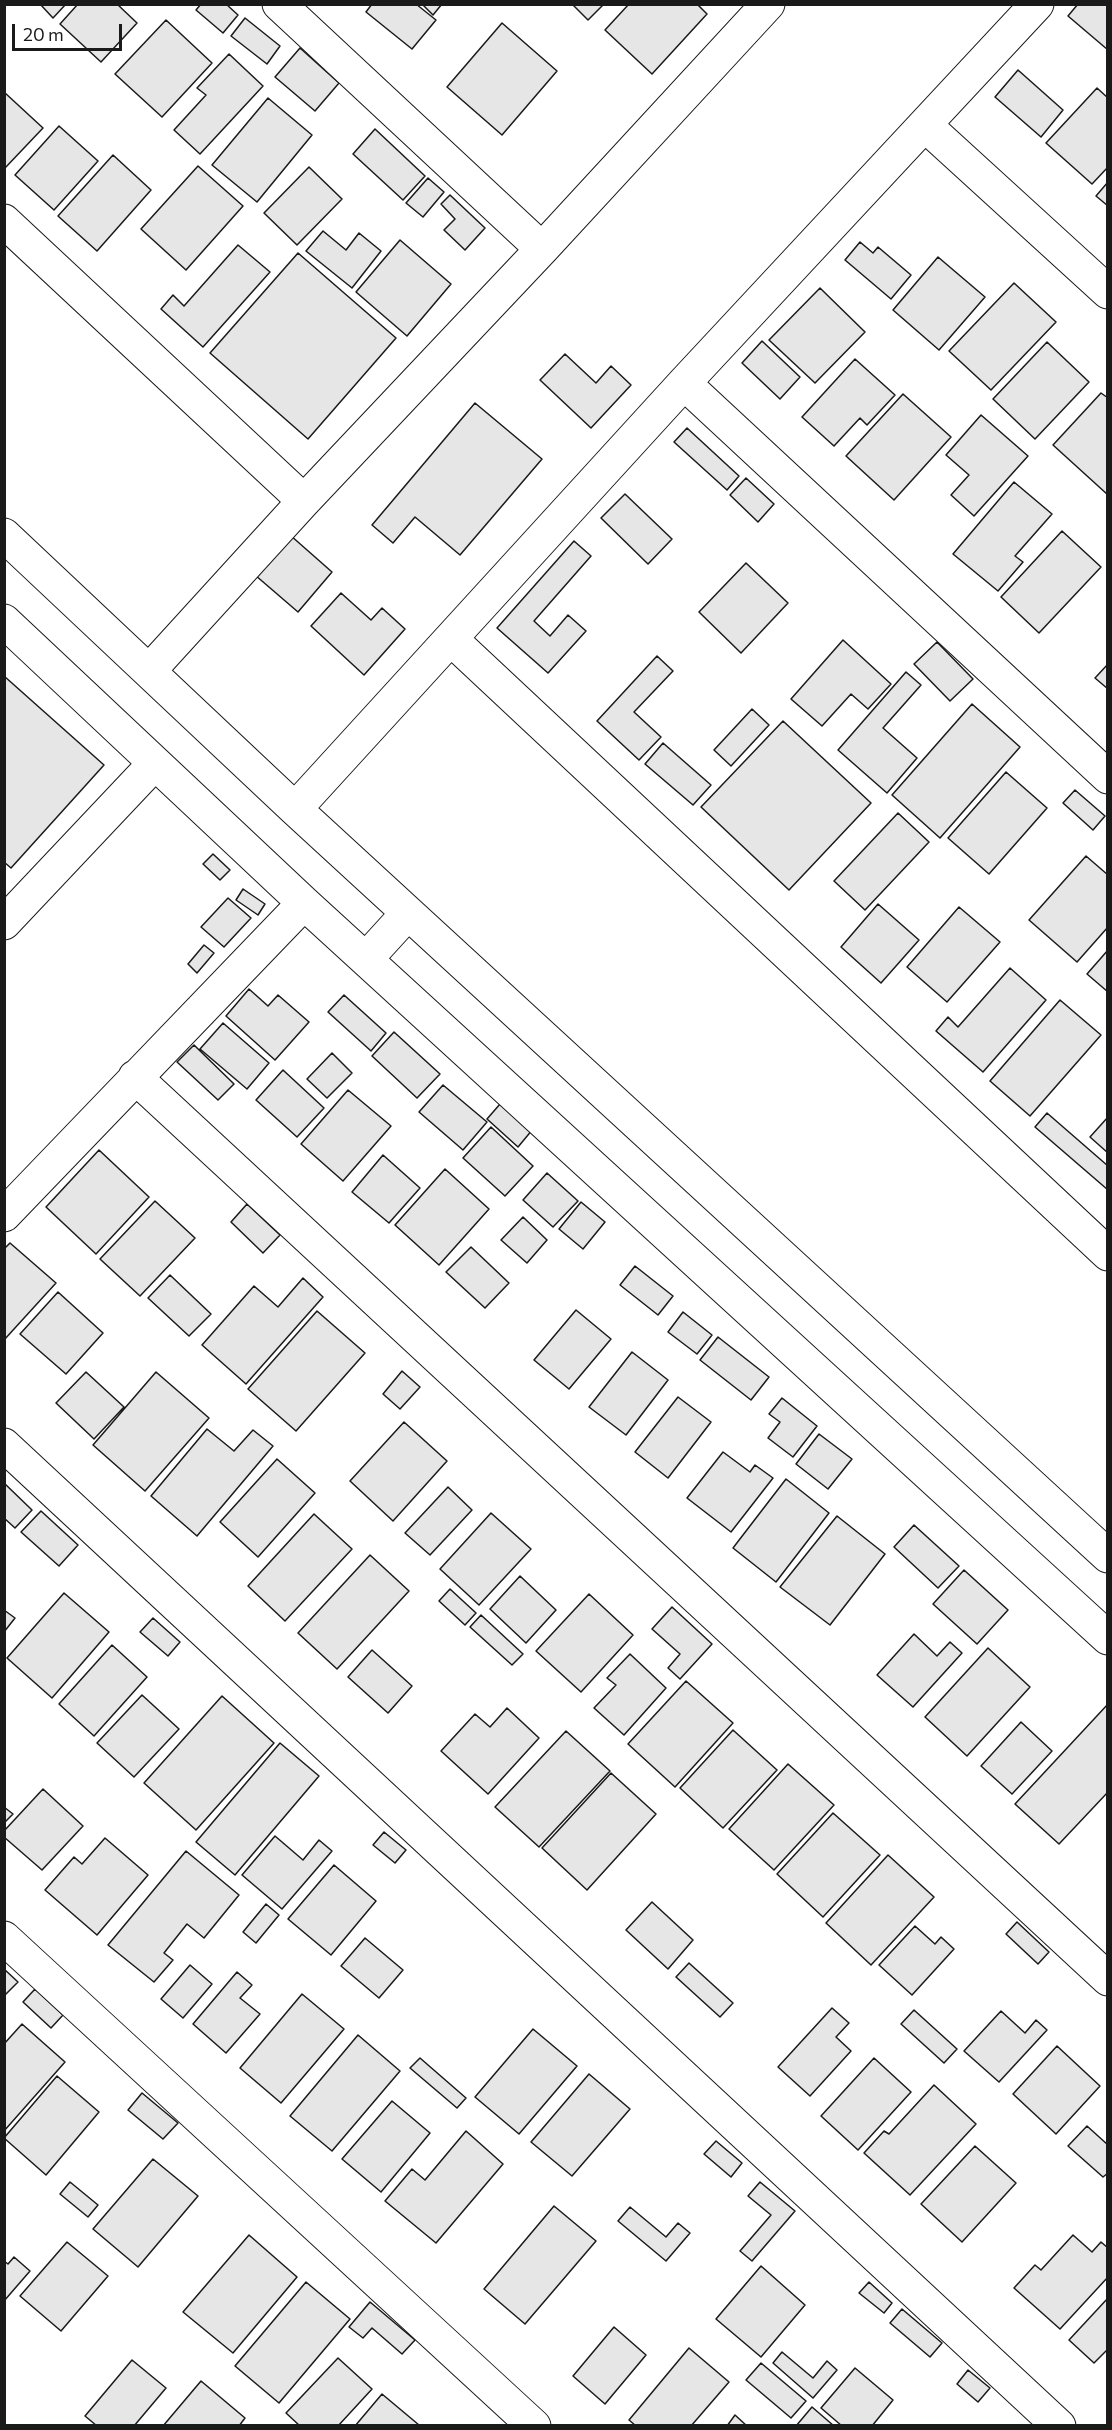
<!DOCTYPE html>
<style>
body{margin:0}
#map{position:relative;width:1112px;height:2430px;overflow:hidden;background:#fff;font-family:Commissioner,sans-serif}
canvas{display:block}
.frame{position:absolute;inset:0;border:6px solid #1a1a1a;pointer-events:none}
.scale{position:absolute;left:12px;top:24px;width:110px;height:27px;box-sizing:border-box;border:3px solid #1a1a1a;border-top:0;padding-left:8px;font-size:18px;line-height:21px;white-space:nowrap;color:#1a1a1a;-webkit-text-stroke:4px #fff;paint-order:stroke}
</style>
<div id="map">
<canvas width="1112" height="2430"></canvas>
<div class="frame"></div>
<div class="scale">20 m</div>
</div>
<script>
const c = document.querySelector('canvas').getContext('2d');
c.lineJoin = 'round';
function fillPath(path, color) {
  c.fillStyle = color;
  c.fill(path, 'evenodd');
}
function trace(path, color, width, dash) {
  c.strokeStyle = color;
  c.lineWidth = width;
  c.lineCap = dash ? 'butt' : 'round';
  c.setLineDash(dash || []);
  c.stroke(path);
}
const building = new Path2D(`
 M 40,4 L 66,4 L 53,18 Z
 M 78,4 L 117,4 L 137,23 L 101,62 L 60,24 Z
 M 201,4 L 226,4 L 238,15 L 223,33 L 196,10 Z
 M 372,4 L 416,4 L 436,20 L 412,49 L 366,12 Z
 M 422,4 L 442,4 L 433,15 Z
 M 572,4 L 604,4 L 588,20 Z
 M 629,4 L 697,4 L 707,14 L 652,74 L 605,30 Z
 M 1078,4 L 1108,4 L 1108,50 L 1068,16 Z
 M 245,18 L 280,46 L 267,64 L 231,36 Z
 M 166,20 L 212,63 L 162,117 L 115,74 Z
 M 502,23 L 557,71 L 502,135 L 447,87 Z
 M 300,48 L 339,83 L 315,111 L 275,77 Z
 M 229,54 L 263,86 L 200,154 L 174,130 L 206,95 L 197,88 Z
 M 1018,70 L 1063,110 L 1041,137 L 995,97 Z
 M 1097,88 L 1108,98 L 1108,167 L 1092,184 L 1046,143 Z
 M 4,92 L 43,128 L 5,168 L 4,167 Z
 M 268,98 L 312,135 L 257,202 L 212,165 Z
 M 59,126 L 98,161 L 54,210 L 15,175 Z
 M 375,129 L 425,176 L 403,200 L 353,154 Z
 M 113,155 L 151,190 L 97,251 L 58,216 Z
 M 198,166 L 243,206 L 186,270 L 141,229 Z
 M 309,167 L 342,199 L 297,245 L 264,213 Z
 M 428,178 L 444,192 L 423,217 L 406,203 Z
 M 1108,182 L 1108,206 L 1096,196 Z
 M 450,195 L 485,228 L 465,250 L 444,230 L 455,219 L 441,204 Z
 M 323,231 L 346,250 L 359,233 L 381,251 L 352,288 L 306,251 Z
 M 400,240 L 451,284 L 407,336 L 356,292 Z
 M 860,242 L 873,253 L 878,247 L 911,275 L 891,299 L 845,260 Z
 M 238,245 L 270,272 L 203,347 L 161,309 L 173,295 L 184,306 Z
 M 298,253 L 396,338 L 308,439 L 210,353 Z
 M 938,257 L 985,297 L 939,350 L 893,310 Z
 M 1014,283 L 1056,322 L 991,390 L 949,351 Z
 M 820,288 L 865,332 L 815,383 L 769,340 Z
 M 762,341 L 800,377 L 780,399 L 742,363 Z
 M 1047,342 L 1089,382 L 1035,439 L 993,399 Z
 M 565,354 L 596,383 L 611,366 L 631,385 L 591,428 L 540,380 Z
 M 855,359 L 895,395 L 867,425 L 860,418 L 834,446 L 802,417 Z
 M 1101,393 L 1108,398 L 1108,495 L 1053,445 Z
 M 903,394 L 951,437 L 894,500 L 846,456 Z
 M 475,403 L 542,459 L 460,555 L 415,517 L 393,543 L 372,525 Z
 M 981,415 L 1028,456 L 974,516 L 951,495 L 969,475 L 946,455 Z
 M 687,428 L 739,476 L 727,490 L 674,442 Z
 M 746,478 L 774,504 L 758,522 L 730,495 Z
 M 1014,482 L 1052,514 L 1015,556 L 1023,562 L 998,591 L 953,554 Z
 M 625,494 L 672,539 L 648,564 L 601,518 Z
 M 1062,531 L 1101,567 L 1039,633 L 1001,597 Z
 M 290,535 L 332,572 L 298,612 L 255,575 Z
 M 574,541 L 591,556 L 534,621 L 550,636 L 568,615 L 586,631 L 548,673 L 497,628 Z
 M 746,563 L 788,603 L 741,653 L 699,612 Z
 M 341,593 L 371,620 L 382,608 L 405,629 L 364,675 L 311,626 Z
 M 843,640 L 891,684 L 868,709 L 851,694 L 822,726 L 791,699 Z
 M 937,642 L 973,679 L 950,701 L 914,664 Z
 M 657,656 L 673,671 L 634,712 L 661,737 L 639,760 L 597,721 Z
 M 1108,664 L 1108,689 L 1095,678 Z
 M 906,672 L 921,685 L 883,728 L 917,758 L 887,793 L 838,750 Z
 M 4,676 L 104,765 L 11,868 L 4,862 Z
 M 972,704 L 1020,747 L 940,838 L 892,795 Z
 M 752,709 L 769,725 L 731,766 L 714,750 Z
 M 783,721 L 871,803 L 789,890 L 701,807 Z
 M 663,743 L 711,785 L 693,805 L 645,764 Z
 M 1006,772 L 1047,808 L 989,874 L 948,838 Z
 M 1075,790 L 1105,816 L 1093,830 L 1063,803 Z
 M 898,813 L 929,842 L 865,910 L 834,881 Z
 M 213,854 L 230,870 L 220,880 L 203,864 Z
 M 1086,856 L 1108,875 L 1108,927 L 1077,962 L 1029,920 Z
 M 243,889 L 265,904 L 258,915 L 236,900 Z
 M 228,898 L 251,918 L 224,947 L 201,927 Z
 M 878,904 L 919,940 L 881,983 L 841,947 Z
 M 959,907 L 1000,942 L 947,1002 L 907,967 Z
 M 204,945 L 214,953 L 197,973 L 188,964 Z
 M 1108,950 L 1108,992 L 1087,974 Z
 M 1010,968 L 1046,1000 L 983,1072 L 936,1031 L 948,1017 L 958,1027 Z
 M 249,989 L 268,1006 L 278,995 L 309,1022 L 275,1060 L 226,1016 Z
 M 344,995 L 386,1033 L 371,1051 L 328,1012 Z
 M 1060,1000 L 1101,1035 L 1030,1116 L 990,1081 Z
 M 223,1023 L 269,1063 L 247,1089 L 200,1049 Z
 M 394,1032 L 440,1074 L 417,1098 L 372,1056 Z
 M 194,1045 L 234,1084 L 218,1100 L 177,1062 Z
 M 332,1053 L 352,1073 L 327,1098 L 307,1079 Z
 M 283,1070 L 324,1108 L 297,1137 L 256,1100 Z
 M 443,1085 L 487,1122 L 463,1150 L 419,1112 Z
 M 348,1090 L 391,1126 L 343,1181 L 301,1144 Z
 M 507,1096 L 538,1123 L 518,1147 L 487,1119 Z
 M 1047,1113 L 1108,1166 L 1108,1190 L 1035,1127 Z
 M 1108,1117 L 1108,1153 L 1090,1137 Z
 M 491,1127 L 533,1166 L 505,1196 L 463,1158 Z
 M 99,1150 L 149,1197 L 96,1254 L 46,1207 Z
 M 383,1155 L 420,1188 L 389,1223 L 352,1192 Z
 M 445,1169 L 489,1209 L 439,1265 L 395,1225 Z
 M 547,1173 L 578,1201 L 553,1227 L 523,1200 Z
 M 155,1201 L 195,1238 L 140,1296 L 100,1259 Z
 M 581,1202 L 605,1222 L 583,1249 L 559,1229 Z
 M 247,1204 L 280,1235 L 263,1253 L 231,1222 Z
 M 523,1217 L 547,1240 L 527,1263 L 501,1240 Z
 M 10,1243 L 56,1283 L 4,1340 L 4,1249 Z
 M 471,1247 L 509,1283 L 485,1308 L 446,1272 Z
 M 635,1266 L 673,1296 L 658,1315 L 620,1285 Z
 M 170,1275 L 211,1314 L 189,1336 L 148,1298 Z
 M 303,1278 L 323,1297 L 246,1384 L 202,1345 L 254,1286 L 278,1307 Z
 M 58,1292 L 103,1333 L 66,1374 L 20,1334 Z
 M 576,1310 L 611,1339 L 569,1389 L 534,1360 Z
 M 317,1311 L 365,1353 L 296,1431 L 248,1389 Z
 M 683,1312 L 712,1335 L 697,1354 L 668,1332 Z
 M 718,1337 L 769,1377 L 751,1400 L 700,1360 Z
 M 632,1352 L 668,1380 L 626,1435 L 589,1407 Z
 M 402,1371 L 420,1387 L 400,1409 L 383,1394 Z
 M 86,1372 L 124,1407 L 94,1439 L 56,1403 Z
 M 156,1372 L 209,1418 L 145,1491 L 93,1445 Z
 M 678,1397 L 711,1422 L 668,1478 L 635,1452 Z
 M 782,1398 L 817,1426 L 793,1457 L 768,1438 L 780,1422 L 769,1414 Z
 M 404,1422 L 447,1461 L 393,1521 L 350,1481 Z
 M 207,1429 L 234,1451 L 253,1430 L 273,1446 L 197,1536 L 151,1496 Z
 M 819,1434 L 852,1459 L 828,1489 L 796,1464 Z
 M 723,1452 L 750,1472 L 755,1465 L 773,1478 L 731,1532 L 687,1498 Z
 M 277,1459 L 315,1493 L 258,1557 L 220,1522 Z
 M 786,1479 L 829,1513 L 776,1582 L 733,1548 Z
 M 4,1483 L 32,1510 L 15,1528 L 4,1518 Z
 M 448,1487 L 472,1510 L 430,1555 L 405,1533 Z
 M 41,1511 L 78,1545 L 59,1566 L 21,1532 Z
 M 491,1513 L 531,1549 L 479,1605 L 440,1569 Z
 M 314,1514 L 352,1549 L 285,1621 L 248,1586 Z
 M 837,1516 L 885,1554 L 830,1625 L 780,1587 Z
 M 914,1525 L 959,1566 L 938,1588 L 894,1547 Z
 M 370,1555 L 409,1591 L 337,1669 L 298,1633 Z
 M 964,1570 L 1008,1610 L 977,1644 L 933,1604 Z
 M 520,1576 L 556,1610 L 526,1643 L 490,1609 Z
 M 450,1589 L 476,1613 L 465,1625 L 439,1601 Z
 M 64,1593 L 109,1632 L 52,1698 L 7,1658 Z
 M 589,1594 L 633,1635 L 581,1692 L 536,1651 Z
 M 672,1607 L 712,1644 L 680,1679 L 668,1668 L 680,1654 L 652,1629 Z
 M 4,1610 L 15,1618 L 4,1632 Z
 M 481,1615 L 523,1654 L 512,1665 L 470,1627 Z
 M 153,1618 L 180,1642 L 168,1656 L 140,1632 Z
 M 914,1634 L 937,1656 L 950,1642 L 962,1653 L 913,1707 L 877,1675 Z
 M 112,1645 L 147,1677 L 94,1736 L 59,1704 Z
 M 988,1648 L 1030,1687 L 967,1756 L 925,1717 Z
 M 372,1650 L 412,1686 L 388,1713 L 348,1677 Z
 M 630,1654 L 666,1688 L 624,1735 L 594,1708 L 616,1685 L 607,1678 Z
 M 686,1681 L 733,1723 L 675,1787 L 628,1744 Z
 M 142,1695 L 179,1729 L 134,1777 L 97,1743 Z
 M 222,1696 L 274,1743 L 196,1830 L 144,1783 Z
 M 1108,1704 L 1108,1792 L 1059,1844 L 1015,1804 Z
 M 507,1708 L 539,1738 L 488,1794 L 441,1751 L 475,1714 L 490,1727 Z
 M 1021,1722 L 1052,1751 L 1012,1794 L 981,1766 Z
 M 733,1730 L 777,1770 L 723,1828 L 680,1788 Z
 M 566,1731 L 610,1771 L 539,1847 L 495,1807 Z
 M 280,1743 L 319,1776 L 235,1875 L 196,1842 Z
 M 788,1764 L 834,1805 L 774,1870 L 729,1829 Z
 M 611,1773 L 656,1814 L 587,1890 L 542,1848 Z
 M 43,1789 L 83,1826 L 42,1870 L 4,1837 L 4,1831 Z
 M 4,1807 L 13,1814 L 4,1823 Z
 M 833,1813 L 880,1855 L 823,1917 L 777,1874 Z
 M 384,1832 L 406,1850 L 395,1863 L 373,1845 Z
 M 275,1836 L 303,1860 L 319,1840 L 332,1851 L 282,1909 L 242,1875 Z
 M 105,1838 L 148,1875 L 97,1935 L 45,1890 L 74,1857 L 82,1864 Z
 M 186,1851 L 239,1895 L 204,1938 L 187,1924 L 164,1953 L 173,1960 L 154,1982 L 108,1945 Z
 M 888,1855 L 934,1897 L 871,1965 L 826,1923 Z
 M 334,1865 L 376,1901 L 331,1955 L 288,1919 Z
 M 652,1902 L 693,1940 L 668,1969 L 626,1930 Z
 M 266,1904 L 279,1915 L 256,1943 L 243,1932 Z
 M 1017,1922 L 1049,1952 L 1038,1964 L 1006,1934 Z
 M 915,1926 L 935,1944 L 941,1937 L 954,1949 L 912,1995 L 879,1965 Z
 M 365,1938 L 403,1970 L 379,1998 L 341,1966 Z
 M 689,1963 L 733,2003 L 720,2017 L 676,1977 Z
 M 190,1965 L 212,1984 L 183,2018 L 161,1999 Z
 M 4,1969 L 18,1982 L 4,1996 Z
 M 237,1972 L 252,1985 L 240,1998 L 260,2014 L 226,2053 L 193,2024 Z
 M 35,1989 L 63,2015 L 51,2028 L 23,2002 Z
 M 302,1994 L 344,2029 L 281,2103 L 240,2068 Z
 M 832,2008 L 849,2023 L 836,2037 L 851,2051 L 810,2096 L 778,2067 Z
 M 914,2010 L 957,2049 L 944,2063 L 901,2024 Z
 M 1001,2011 L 1025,2033 L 1036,2020 L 1047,2030 L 999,2082 L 964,2051 Z
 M 22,2024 L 65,2062 L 4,2131 L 4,2044 Z
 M 533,2029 L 577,2066 L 519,2134 L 475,2097 Z
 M 358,2035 L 400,2071 L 332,2151 L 290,2116 Z
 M 1057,2046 L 1100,2086 L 1056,2134 L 1013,2094 Z
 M 420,2058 L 466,2098 L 457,2108 L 410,2068 Z
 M 874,2058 L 911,2092 L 858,2150 L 821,2116 Z
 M 589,2074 L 630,2109 L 572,2176 L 531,2142 Z
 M 57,2076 L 99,2112 L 46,2175 L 4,2138 Z
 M 934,2085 L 976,2124 L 910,2195 L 864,2153 L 884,2131 L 889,2134 Z
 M 142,2093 L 178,2123 L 163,2139 L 128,2110 Z
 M 392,2101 L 430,2133 L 381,2192 L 342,2159 Z
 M 1087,2126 L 1108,2145 L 1108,2173 L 1103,2177 L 1068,2146 Z
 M 466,2131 L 503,2164 L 436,2243 L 385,2201 L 412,2169 L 425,2180 Z
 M 716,2141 L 742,2163 L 731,2177 L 704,2154 Z
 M 975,2146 L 1016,2183 L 962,2242 L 921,2204 Z
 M 153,2159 L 198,2196 L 138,2267 L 93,2229 Z
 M 70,2182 L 98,2205 L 88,2217 L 60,2194 Z
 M 760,2182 L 795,2211 L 752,2261 L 740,2251 L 771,2215 L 748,2196 Z
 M 554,2206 L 596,2241 L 525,2324 L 484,2289 Z
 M 630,2207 L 666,2237 L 678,2223 L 690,2233 L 666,2261 L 618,2221 Z
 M 249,2235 L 297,2277 L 233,2353 L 183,2312 Z
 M 1073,2235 L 1092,2252 L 1101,2242 L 1108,2248 L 1108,2277 L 1060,2329 L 1014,2288 L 1035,2265 L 1041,2270 Z
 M 67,2242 L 108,2276 L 61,2331 L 20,2296 Z
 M 14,2257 L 30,2271 L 4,2301 L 4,2261 L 8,2264 Z
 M 761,2266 L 805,2305 L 761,2357 L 716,2319 Z
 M 306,2282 L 350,2319 L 279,2403 L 235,2366 Z
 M 869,2282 L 892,2303 L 884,2313 L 859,2293 Z
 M 1108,2298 L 1108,2349 L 1094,2363 L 1069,2340 Z
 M 370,2302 L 415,2340 L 402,2354 L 372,2328 L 363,2338 L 349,2327 Z
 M 902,2309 L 942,2343 L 930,2357 L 890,2323 Z
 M 614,2327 L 646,2355 L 605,2404 L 573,2376 Z
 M 689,2348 L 729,2382 L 691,2426 L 636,2426 L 629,2420 Z
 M 782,2352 L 813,2378 L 827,2361 L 837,2370 L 813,2398 L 773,2363 Z
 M 338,2358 L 372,2389 L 338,2426 L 300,2426 L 286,2413 Z
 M 132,2360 L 166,2388 L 134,2426 L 97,2426 L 85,2416 Z
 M 761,2363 L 806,2401 L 791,2418 L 746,2380 Z
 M 855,2368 L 893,2400 L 872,2426 L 842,2426 L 821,2408 Z
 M 968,2370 L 990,2388 L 978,2402 L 957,2384 Z
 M 201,2381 L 245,2418 L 239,2426 L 163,2426 Z
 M 382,2394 L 419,2425 L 419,2426 L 355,2426 Z
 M 812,2407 L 834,2426 L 796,2426 Z
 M 735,2415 L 747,2426 L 727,2426 Z`);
const minor = new Path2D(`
 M 279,4 L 542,249
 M 925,125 L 1108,292
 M 4,221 L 304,501 L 149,671
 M 684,383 L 1108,777
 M 304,501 L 542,249 L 768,4
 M 4,535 L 295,809 L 1108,1556
 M 4,621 L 304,903 L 1108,1638
 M 451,639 L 1108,1254
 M 295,809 L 684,383 L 1037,4
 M 4,923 L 155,763
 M 366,959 L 408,913
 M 135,1077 L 1108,1979
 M 4,1215 L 304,903
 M 4,1445 L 1059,2426
 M 4,1938 L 534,2426`);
fillPath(building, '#e6e6e6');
trace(building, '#1a1a1a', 1.5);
trace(minor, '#1a1a1a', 35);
trace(minor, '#fff', 33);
</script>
